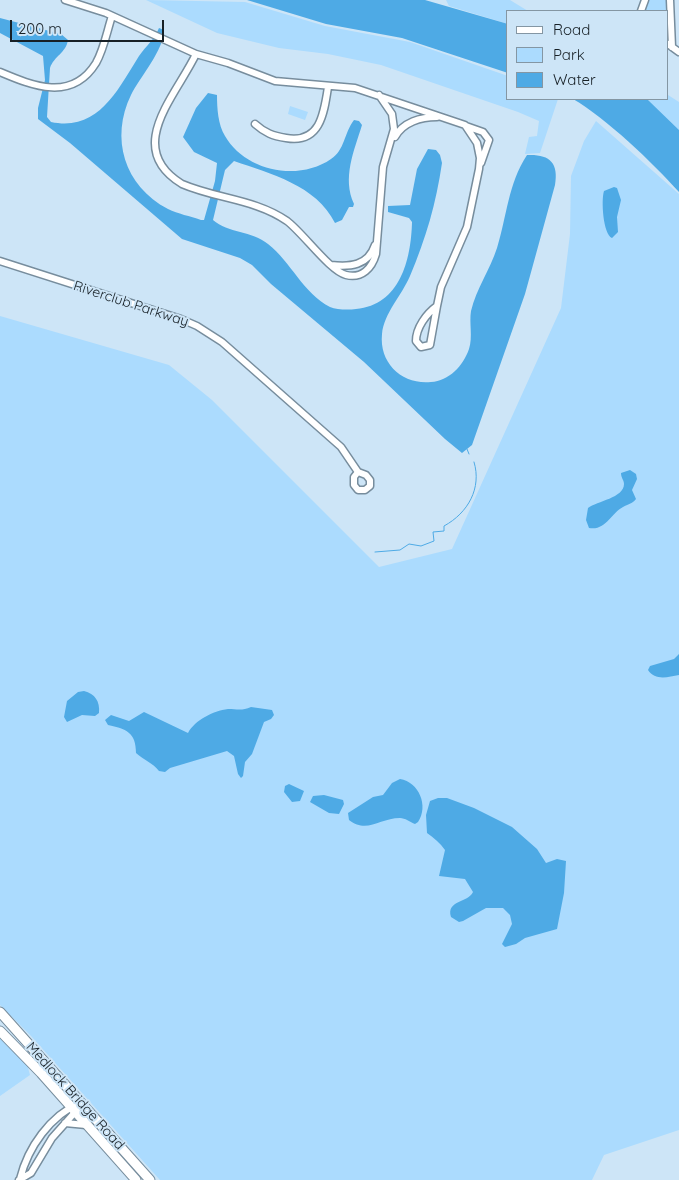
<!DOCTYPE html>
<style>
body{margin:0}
#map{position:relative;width:679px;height:1180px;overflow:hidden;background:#cde5f7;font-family:Quicksand,sans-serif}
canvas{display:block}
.legend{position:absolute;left:506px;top:10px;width:162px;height:90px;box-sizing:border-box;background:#cde5f7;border:1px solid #8496a3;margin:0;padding:6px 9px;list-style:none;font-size:15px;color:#172026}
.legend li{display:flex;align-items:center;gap:10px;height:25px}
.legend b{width:25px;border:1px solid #8496a3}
.scale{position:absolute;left:10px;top:20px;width:154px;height:22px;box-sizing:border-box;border:2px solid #172026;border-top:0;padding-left:6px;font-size:15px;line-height:18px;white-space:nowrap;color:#172026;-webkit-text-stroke:4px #cde5f7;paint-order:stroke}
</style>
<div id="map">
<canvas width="679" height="1180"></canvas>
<ul class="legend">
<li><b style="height:6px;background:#fff"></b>Road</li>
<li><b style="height:14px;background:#abdbfe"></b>Park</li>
<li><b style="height:14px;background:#4eaae5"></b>Water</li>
</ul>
<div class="scale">200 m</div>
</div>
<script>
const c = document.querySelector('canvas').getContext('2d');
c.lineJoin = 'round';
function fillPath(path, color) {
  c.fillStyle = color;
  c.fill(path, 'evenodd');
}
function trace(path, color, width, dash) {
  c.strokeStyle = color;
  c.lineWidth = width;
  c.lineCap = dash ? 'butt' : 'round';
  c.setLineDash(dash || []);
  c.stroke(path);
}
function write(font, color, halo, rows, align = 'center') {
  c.font = font + ' Quicksand,sans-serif';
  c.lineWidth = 4;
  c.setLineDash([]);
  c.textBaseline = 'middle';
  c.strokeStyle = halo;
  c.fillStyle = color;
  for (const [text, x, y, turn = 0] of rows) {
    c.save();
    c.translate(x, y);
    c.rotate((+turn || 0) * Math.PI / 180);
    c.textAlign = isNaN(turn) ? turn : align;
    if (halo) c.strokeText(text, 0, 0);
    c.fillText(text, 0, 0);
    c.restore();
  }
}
const green = new Path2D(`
 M 146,0 L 245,2 L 325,26 L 410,42 L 508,76 L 508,99 L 558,99 L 540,153 L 525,154 L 529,137 L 537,136 L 539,121 L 518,112 L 381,65 L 328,54 L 279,48 L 217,33 Z
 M 446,0 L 510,0 L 528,11 L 508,11 L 508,24 L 449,6 Z
 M 648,0 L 667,0 L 668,11 L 644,11 Z
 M 668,95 L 679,102 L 679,130 L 647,99 L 668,99 Z
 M 290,106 L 308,112 L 305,120 L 288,114 Z
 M 596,121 L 679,194 L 679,1130 L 604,1155 L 592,1180 L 160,1180 L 31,1036 L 0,1005 L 0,316 L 169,365 L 212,400 L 379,567 L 452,549 L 561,308 L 570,234 L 571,176 L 584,141 Z
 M 0,1037 L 27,1064 L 30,1075 L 0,1096 Z`);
const water = new Path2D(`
 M 247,0 L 425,0 L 508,24 L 508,73 L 402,38 L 326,24 Z
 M 0,18 L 61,34 L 68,40 C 66,53 54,56 50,68 L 47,117 L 51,122 C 99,132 118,89 139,56 C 146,46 154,40 159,28 L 164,30 C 164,50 140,77 131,95 C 110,138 124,186 168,209 C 178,214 190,216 201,220 L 204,220 L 215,181 L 217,163 L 194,152 L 183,137 L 196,108 L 208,93 L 217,95 C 217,108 218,125 225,136 C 245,171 298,182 331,159 C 345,150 344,133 354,120 L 359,121 L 362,125 C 354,151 342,178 354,204 L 353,207 L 349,207 L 342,220 L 335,223 C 316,185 271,174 234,161 L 225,170 L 213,220 C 228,233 252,231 268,244 C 291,262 303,293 330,307 C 337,310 349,310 356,309 C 400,305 411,260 412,222 L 409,218 L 388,212 L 388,206 L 410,205 L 417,169 L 428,149 L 436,150 L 440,155 L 442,163 C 436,204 426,238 410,276 C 402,295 384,313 382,334 C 379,364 403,385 431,382 C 449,381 463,366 469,349 C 473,337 469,323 471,311 C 476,289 490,270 497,248 C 507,216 508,184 527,155 C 549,154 559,162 555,185 L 525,294 L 472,445 L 462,453 L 445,439 L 364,362 L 271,284 L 252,265 L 240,258 L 182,239 L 70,143 L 38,119 L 38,108 L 45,80 L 43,56 L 0,33 Z
 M 573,99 L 647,99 L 679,130 L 679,192 C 653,163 606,118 573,99 Z
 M 614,187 L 617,188 L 621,200 L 617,217 L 618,232 L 612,238 C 603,234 601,200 604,191 Z
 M 630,470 L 636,474 L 637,479 L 632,490 L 636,499 C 632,504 628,504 623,507 C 611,513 606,531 589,528 L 586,520 L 588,508 C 597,501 624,498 624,484 C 624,480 621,478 621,473 Z
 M 679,654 L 679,675 C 668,677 655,681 648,670 L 650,666 L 674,659 Z
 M 84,691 C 95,694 100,701 99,713 L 95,716 L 82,715 L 67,722 L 64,717 L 67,701 L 78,692 Z
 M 251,707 L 272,710 L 274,715 L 271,719 L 264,722 L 252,754 L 245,762 L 243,776 L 241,778 L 238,774 L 234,756 L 227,751 L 170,768 L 165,772 L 159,771 C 153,763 144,760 136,753 C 136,732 126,729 108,725 L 105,720 L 111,715 L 129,721 L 144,712 L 188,733 C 195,720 213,711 228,709 C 237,709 242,711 251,707 Z
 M 400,779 C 419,782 429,806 418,822 L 415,824 C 410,822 405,818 400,818 C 380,818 367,834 349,820 L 348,813 L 373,797 L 383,795 L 392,783 Z
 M 289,784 L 304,791 L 300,801 L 292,802 L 284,792 L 285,786 Z
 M 324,795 L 343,800 L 344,804 L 339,814 L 329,813 L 310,802 L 313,796 Z
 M 438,798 L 447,798 L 474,808 L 512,827 L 537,849 L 546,863 L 557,859 L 566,861 L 564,893 L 557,929 L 525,938 L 516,944 L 505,947 L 502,944 L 512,924 L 510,915 L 503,908 L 486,908 L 463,921 L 459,922 L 451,917 C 446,900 468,903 473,892 L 465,879 L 439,876 L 445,850 C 440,843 434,838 427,833 L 426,815 L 430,801 Z`);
const stream = new Path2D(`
 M 467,449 L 469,454
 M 375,552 L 400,550 L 409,544 L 421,546 L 434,541 L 433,532 L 444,531 L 444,526 C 468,513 482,488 474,462`);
const minor = new Path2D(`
 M 65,0 L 106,13 L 196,54 L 228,63 L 275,81 L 355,88 L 465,125 L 477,143 L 480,158 L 479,169 L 467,227 L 441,287 L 437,306
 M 670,0 L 672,47
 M 641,11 L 645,0
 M 668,44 L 679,52
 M 196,54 C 176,96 123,148 182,184 C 217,199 255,199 287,221 C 303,233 330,271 346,275 C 362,279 372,268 376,254 L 383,167 L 394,129 L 392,114 L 379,95
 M 0,72 C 33,86 72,102 96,63 C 104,49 107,31 112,16
 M 255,124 C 265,133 273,136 286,138 C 320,144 324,114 328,87
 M 466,126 L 483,132 L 489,140 L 481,163
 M 395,137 C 403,122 421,117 437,117
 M 0,261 L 181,319 L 197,326 L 222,342 L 341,447 L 358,472 L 366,475 L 370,480 L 370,486 L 365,490 L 358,490 L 354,485 L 354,477 L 358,472
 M 331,265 C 350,267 368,266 375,245
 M 437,306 L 430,345 L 421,347 L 416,341 C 416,328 426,314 437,306 Z
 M 65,1123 L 86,1125
 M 20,1179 C 28,1147 50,1116 81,1102
 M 19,1180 L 31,1173 L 52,1138 L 77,1110`);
const highway = new Path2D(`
 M 0,1012 L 150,1180
 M 0,1031 L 41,1073 L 136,1180`);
const streetNames = [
 ["Riverclub Parkway",131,304,18],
 ["Medlock Bridge Road",75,1096,48]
];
fillPath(green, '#abdbfe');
fillPath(water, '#4eaae5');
trace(stream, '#4eaae5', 1);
trace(minor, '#778d9d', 9);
trace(highway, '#778d9d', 11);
trace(minor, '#fff', 6);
trace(highway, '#fff', 9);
write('14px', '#172026', '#cde5f7', streetNames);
</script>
